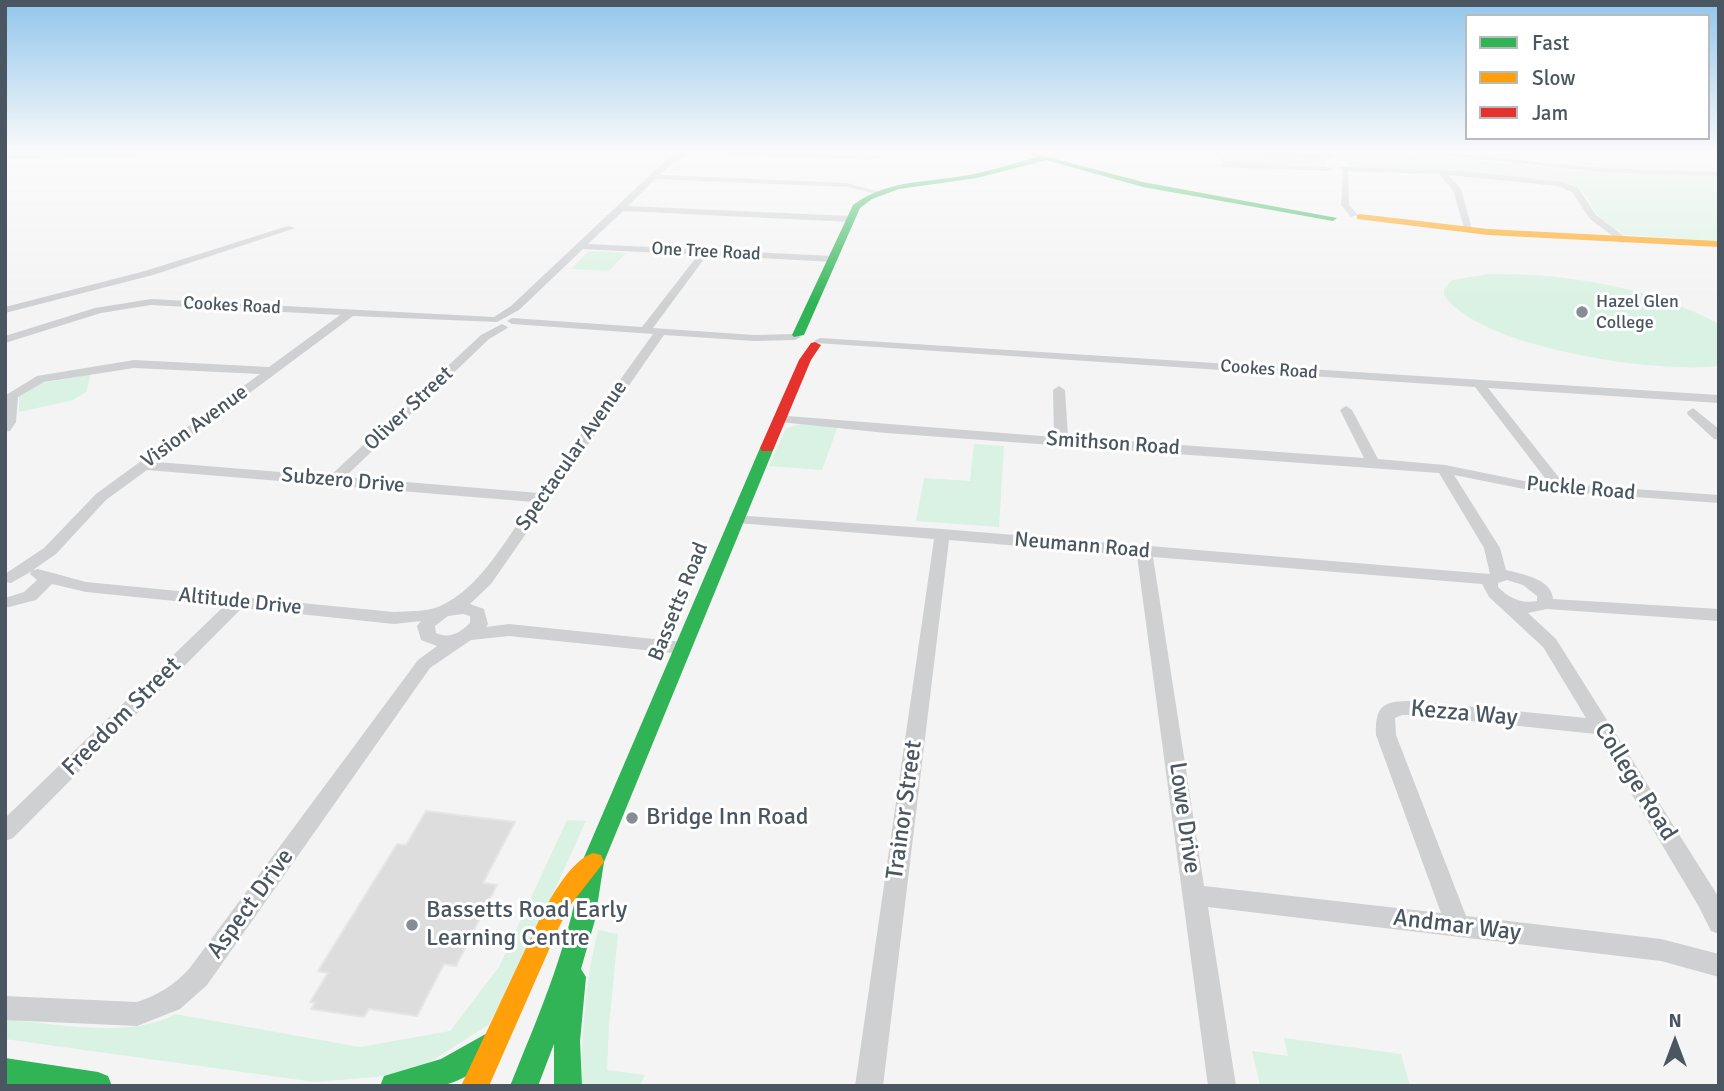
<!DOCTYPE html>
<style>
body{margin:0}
#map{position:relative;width:1724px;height:1091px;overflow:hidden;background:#f4f4f4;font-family:Signika,sans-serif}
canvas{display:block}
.frame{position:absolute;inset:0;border:7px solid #4a5661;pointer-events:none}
.legend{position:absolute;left:1465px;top:14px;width:245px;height:126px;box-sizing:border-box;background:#fff;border:2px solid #b7bbc0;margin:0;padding:9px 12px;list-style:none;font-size:21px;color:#4a5661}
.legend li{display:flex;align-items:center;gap:14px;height:35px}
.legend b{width:35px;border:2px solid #b7bbc0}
.north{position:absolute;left:1640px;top:1007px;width:70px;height:70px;-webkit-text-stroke:5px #fff;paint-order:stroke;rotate:0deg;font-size:19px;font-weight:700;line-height:28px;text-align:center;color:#4a5661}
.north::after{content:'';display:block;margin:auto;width:24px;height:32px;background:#4a5661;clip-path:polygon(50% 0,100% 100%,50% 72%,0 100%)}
</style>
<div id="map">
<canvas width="1724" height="1091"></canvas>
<div class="frame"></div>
<ul class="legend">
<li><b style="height:9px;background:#30b455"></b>Fast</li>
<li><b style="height:9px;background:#ff9f0a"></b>Slow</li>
<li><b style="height:9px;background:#e5322d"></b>Jam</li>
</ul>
<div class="north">N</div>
</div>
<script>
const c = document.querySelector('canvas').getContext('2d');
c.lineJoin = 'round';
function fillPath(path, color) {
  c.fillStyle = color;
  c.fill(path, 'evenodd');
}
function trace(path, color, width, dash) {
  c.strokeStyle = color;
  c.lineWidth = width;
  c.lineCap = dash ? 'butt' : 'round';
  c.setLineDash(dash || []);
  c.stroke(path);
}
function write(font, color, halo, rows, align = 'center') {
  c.font = font + ' Signika,sans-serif';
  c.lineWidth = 6;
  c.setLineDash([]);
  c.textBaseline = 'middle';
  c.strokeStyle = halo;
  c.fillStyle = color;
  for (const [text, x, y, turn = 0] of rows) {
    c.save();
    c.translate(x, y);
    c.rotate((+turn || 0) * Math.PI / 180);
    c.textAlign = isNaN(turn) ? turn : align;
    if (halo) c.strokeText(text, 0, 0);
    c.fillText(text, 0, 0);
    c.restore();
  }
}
const green = new Path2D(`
 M 1340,152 L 1401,152 L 1578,171 L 1719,176 L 1719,241 L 1624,235 L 1600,218 L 1583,192 L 1556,182 L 1463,171 L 1350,168 L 1340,156 Z
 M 1225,153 L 1318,158 L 1325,160 L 1327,166 L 1222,164 L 1220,157 L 1225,157 Z
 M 594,251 L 626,253 L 609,271 L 571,269 L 588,252 Z
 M 1489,274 C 1566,273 1651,287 1719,324 L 1719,366 C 1658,374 1479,348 1444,295 L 1444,289 L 1452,280 Z
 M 91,374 L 86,392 L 73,400 L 19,412 L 19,396 L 38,384 Z
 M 802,424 L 838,426 L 822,470 L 769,466 L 786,428 Z
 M 974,444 L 1004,446 L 999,527 L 916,521 L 924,478 L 970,481 Z
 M 567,820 L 586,821 L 513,982 L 488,1025 L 419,1069 L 376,1077 L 315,1082 L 5,1039 L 5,1019 C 53,1024 133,1039 175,1014 L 360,1047 L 450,1031 L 499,967 Z
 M 598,930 L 618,934 L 609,1026 L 607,1070 L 645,1075 L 640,1086 L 581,1086 C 582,1032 585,982 598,930 Z
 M 1284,1038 L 1401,1054 L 1410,1086 L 1260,1086 L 1252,1051 L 1288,1056 Z`);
const river = new Path2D(`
 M 5,152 L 140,152 L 133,156 L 5,159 Z`);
const building = new Path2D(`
 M 426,811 L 515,822 L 483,883 L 497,885 L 456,966 L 444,964 L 417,1016 L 369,1009 L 364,1017 L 311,1009 L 315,1003 L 310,1002 L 328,973 L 318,971 L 397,844 L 406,845 Z`);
const street = new Path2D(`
 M 683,152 L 692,152 L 674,162 L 660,175 L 847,183 L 881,192 L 877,194 L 847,187 L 655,179 L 628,206 L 851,216 L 855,219 L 851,222 L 623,211 L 588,244 L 833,256 L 838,259 L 833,262 L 707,255 L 653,328 L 754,335 L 795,334 L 801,337 L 795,340 L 754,341 L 664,335 L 491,584 L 470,604 L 484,609 L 488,624 L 486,627 L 509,624 L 683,642 L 689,644 L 692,648 L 689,652 L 683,654 L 509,636 L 471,640 L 430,668 L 207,985 L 180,1009 L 137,1026 L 5,1020 L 5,996 L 137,1002 C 158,995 174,985 189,969 L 418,660 L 437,646 L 421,640 L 417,626 L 421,621 L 394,624 L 242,608 L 13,838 L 5,841 L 5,818 L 224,606 L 86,592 L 52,584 L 36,600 L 5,608 L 5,598 L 24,592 L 37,580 L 30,574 L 32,571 L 11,583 L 5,582 L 5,574 L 44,548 L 96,494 L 260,374 L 134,368 L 44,382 L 18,397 L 16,422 L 10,431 L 5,432 L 6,395 L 37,376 L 134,360 L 269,367 L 340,315 L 151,305 L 101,313 L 5,343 L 5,336 L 95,308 L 151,299 L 494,317 L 511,306 L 668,158 ZM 583,249 L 698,255 L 642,327 L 512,318 L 507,321 L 512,324 L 653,334 L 539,493 L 345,477 L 489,339 L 506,329 L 508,327 L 502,324 L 481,335 L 330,476 L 157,462 L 353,316 L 497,322 L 519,310 ZM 147,470 L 533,502 C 506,538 481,589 438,607 C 425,612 408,611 394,612 L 86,582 L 38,569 L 33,570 L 56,554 L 106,500 ZM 463,614 L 470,616 L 470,623 C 460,633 449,639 436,633 L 435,626 L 448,616 Z
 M 725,152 L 874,155 L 878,157 L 874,159 L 729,154 Z
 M 1224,152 L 1275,152 L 1333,156 L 1329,158 L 1228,154 Z
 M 1414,152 L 1437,152 L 1601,168 L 1719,172 L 1719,176 L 1601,172 Z
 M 1709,152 L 1719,152 L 1719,156 Z
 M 1223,163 L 1329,167 L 1333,169 L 1329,171 L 1220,167 Z
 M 1340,167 L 1464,171 L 1563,182 L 1578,188 L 1596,215 L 1630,241 L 1622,243 L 1590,219 L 1572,192 L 1558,186 L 1448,175 L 1461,189 L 1473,233 L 1465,231 L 1453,190 L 1439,174 L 1348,171 L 1349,205 L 1358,215 L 1351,217 L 1341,205 L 1343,171 Z
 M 288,226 L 295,228 L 153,275 L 5,313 L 5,307 L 145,271 Z
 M 820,338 L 1719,395 L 1719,403 L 1488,388 L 1564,484 L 1719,495 L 1719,503 L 1524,489 L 1454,475 L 1500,548 L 1506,570 C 1522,574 1552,579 1553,599 L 1719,609 L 1719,621 L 1547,609 L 1528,613 L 1556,639 L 1716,893 L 1719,898 L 1719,934 L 1711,931 L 1699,907 L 1596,734 L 1413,715 L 1402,715 L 1395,718 L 1396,735 L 1466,916 L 1661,939 L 1719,954 L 1719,977 L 1661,961 L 1208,907 L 1236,1086 L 1208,1086 L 1137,556 L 949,540 L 883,1086 L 855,1086 L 934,539 L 737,523 L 729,518 L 732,515 L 942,529 L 1490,574 L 1484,548 L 1439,473 L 886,433 L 780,422 L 775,421 L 775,415 L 1054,437 L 1053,390 L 1059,386 L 1065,390 L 1068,437 L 1364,458 L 1340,410 L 1346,406 L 1352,410 L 1378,459 L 1445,465 L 1524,481 L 1548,482 L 1475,387 L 816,343 L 814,341 ZM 1153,557 L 1482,584 L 1489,597 L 1543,647 L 1586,718 L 1413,701 C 1383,701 1375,705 1376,735 L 1441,913 L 1204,886 ZM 1507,580 L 1523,585 L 1537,596 L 1537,601 C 1521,604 1509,598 1498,587 L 1498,583 Z
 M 1693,408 L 1719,429 L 1719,440 L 1714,439 L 1688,415 L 1687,412 Z`);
const fast = new Path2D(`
 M 1029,152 L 1143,182 L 1337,218 L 1333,221 L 1143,187 L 1046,160 L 977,178 L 899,189 L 872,199 L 860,208 L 804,335 L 794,337 L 792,335 L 853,205 C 890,178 931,183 974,174 C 995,170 1016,162 1038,157 L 1029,155 Z
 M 767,444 L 774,448 L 604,862 L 595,920 L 581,969 L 586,977 L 580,1041 L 582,1086 L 554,1086 L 554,1044 L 538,1086 L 510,1086 C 540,1012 571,941 582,862 L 760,448 Z
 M 491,1031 L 500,1035 L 504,1044 C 496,1063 462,1081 441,1086 C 423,1089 399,1086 380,1086 L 384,1076 L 441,1059 Z
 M 5,1058 L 98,1072 L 108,1076 L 112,1086 L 5,1085 Z`);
const slow = new Path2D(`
 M 1360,214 L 1488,229 L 1719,241 L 1719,247 L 1488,235 L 1357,219 L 1357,215 Z
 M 593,853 L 601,855 L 604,862 L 572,903 L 559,927 L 489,1086 L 461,1086 L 542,914 C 552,895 572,860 593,853 Z`);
const jam = new Path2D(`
 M 815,342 L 821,345 L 811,360 L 774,448 L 772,451 L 762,451 L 760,448 L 799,360 L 811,343 Z`);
const markers = [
 [1582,312,7,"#868d94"],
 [632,818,7,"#868d94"],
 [412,925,7,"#868d94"]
];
const farStreetnames = [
 ["One Tree Road",706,252,3],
 ["Cookes Road",232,306,3],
 ["Cookes Road",1269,370,4]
];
const farPoinames = [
 ["Hazel Glen",1596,302],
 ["College",1596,323]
];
const streetNames = [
 ["Oliver Street",409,409,-43],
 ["Vision Avenue",195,427,-36],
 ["Smithson Road",1113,444,4],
 ["Spectacular Avenue",572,456,-55],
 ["Subzero Drive",343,481,5],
 ["Puckle Road",1581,489,5],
 ["Neumann Road",1082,546,5],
 ["Altitude Drive",240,602,6],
 ["Bassetts Road",679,602,-68]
];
const nearStreetnames = [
 ["Kezza Way",1464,714,5],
 ["Freedom Street",122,717,-45],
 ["College Road",1635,782,58],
 ["Trainor Street",905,810,-82],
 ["Lowe Drive",1184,818,82],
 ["Aspect Drive",251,904,-54],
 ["Andmar Way",1457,926,7]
];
const nearPoinames = [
 ["Bridge Inn Road",646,818],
 ["Bassetts Road Early",426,911],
 ["Learning Centre",426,939]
];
fillPath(green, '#d9f2e3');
fillPath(river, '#aee2f0');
fillPath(building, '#ddddde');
trace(building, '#e5e6e7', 2);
fillPath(street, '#ced0d2');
fillPath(fast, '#30b455');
fillPath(slow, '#ff9f0a');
fillPath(jam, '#e5322d');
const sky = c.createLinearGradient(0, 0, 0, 304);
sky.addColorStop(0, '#91c6eb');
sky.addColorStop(0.5, '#fafafa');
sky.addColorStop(1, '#fafafa00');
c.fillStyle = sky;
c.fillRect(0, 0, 1724, 304);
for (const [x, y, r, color] of markers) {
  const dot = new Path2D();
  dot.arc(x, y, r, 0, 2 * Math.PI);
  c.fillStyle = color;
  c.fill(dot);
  trace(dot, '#fff', 2.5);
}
write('18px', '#4a5661', '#fff', farStreetnames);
write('18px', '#4a5661', '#fff', farPoinames, 'left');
write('21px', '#4a5661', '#fff', streetNames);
write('24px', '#4a5661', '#fff', nearStreetnames);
write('24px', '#4a5661', '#fff', nearPoinames, 'left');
</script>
